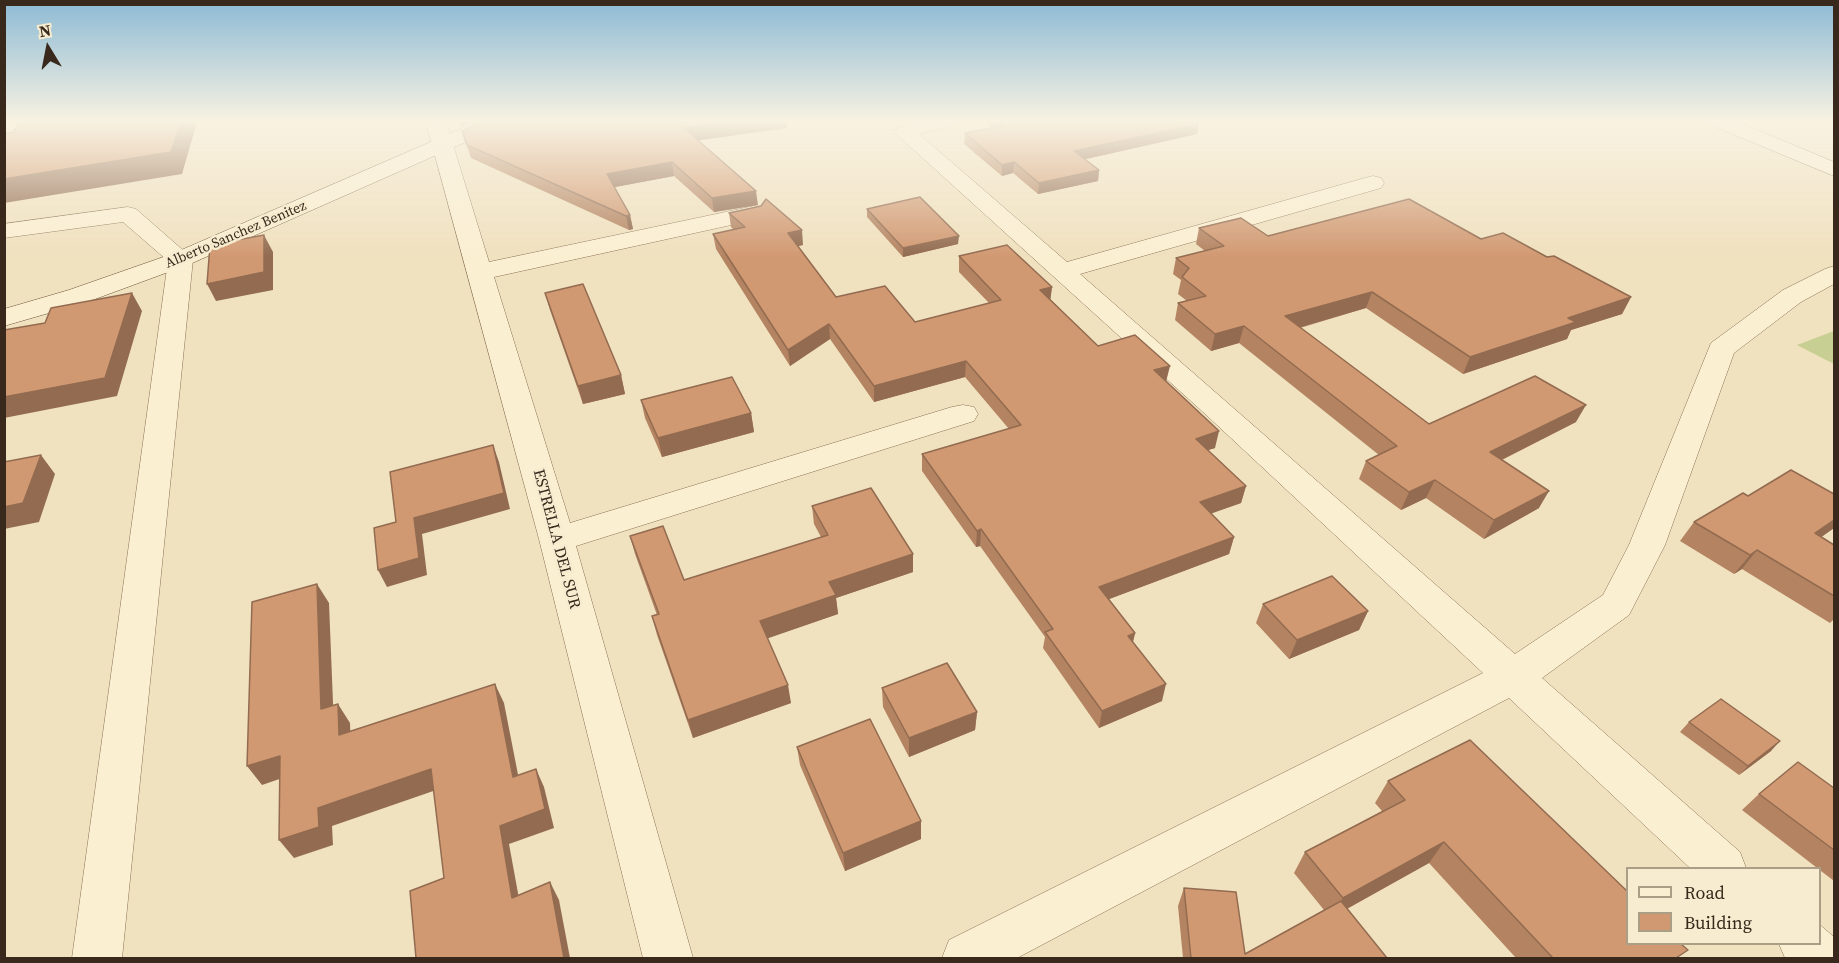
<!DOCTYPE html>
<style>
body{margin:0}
#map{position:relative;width:1839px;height:963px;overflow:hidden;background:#f0e1bf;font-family:"Source Serif 4",serif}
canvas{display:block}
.frame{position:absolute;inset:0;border:6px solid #38291c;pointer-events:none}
.legend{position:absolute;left:1626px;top:867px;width:195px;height:78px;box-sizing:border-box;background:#f7eccf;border:2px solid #ab9e87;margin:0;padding:8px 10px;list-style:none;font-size:18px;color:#38291c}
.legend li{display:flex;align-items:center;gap:12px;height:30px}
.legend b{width:30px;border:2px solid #ab9e87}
.north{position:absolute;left:18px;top:18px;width:60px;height:60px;-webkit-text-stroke:4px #f7eccf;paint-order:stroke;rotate:350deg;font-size:16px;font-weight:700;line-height:24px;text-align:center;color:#38291c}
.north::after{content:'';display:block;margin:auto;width:21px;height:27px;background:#38291c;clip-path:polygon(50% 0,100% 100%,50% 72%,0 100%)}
</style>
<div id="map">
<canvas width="1839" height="963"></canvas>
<div class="frame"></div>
<ul class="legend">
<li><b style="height:8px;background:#fbefd2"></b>Road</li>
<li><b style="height:16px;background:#d19972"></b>Building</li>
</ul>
<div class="north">N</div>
</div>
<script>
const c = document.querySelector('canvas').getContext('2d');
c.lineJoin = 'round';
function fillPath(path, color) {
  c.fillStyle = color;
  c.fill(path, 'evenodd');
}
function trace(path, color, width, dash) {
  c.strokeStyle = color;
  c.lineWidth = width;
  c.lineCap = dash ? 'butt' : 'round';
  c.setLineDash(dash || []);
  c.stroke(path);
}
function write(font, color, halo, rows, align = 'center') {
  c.font = font + ' "Source Serif 4",serif';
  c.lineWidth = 5;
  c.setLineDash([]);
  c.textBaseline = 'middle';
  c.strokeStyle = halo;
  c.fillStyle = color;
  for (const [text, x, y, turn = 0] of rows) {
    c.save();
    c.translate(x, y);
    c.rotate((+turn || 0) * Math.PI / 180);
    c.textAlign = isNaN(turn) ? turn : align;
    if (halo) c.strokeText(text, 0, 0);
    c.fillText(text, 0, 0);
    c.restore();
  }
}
const green = new Path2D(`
 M 1834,331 L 1834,364 L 1797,345 Z`);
const street = new Path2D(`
 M 426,122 L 446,122 L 489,262 L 754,206 L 762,208 L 766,213 L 762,218 L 754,220 L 494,277 L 570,523 L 952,407 L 963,405 L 974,407 L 978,414 L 974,421 L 576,546 L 693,958 L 643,958 L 539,539 Z
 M 918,122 L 953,122 L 950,126 L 919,134 L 1067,262 L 1365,178 L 1373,176 L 1381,178 L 1384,183 L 1381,188 L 1080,274 L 1515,654 L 1603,595 L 1629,545 L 1711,343 L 1783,290 L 1825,269 L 1834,266 L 1834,284 L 1801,302 L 1734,353 L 1665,545 L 1629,615 L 1542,678 L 1740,852 L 1746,868 L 1690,868 L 1509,698 L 1017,958 L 942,958 L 949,940 L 1483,673 L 1203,412 L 894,132 L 897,128 Z
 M 128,207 L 136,209 L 193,259 L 122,958 L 72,958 L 168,261 L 123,222 L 4,238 L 4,224 Z
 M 1820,925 L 1834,937 L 1834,958 L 1785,958 L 1779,944 L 1820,944 Z`);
const secondary = new Path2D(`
 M 477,122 L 505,122 L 502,126 L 190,264 L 87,302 L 4,326 L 4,309 L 69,290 L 172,254 Z
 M 1710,122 L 1738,122 L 1834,162 L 1834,176 L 1713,126 Z`);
const wall = new Path2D(`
 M 986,122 L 1196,122 L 1199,124 L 1197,134 L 1085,159 L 1099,170 L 1098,181 L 1038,194 L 1013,173 L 1002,176 L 964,144 L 965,133 L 992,128 Z
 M 787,128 L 698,140 L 758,205 L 714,212 L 674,176 L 614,187 L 630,215 L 633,229 L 629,230 L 471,158 L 462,131 Z
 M 867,209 L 958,244 L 903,257 L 867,217 Z
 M 729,213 L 803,245 L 797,246 L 836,297 L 915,322 L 989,303 L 959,272 L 959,256 L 1052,287 L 1050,299 L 1098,346 L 1166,382 L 1215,448 L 1208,450 L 1246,486 L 1241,503 L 1211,513 L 1234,537 L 1229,554 L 1109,599 L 1135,633 L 1133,642 L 1162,701 L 1099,728 L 1043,648 L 1045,637 L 980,546 L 976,547 L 922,471 L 922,454 L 1009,429 L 965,377 L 874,402 L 830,339 L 790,366 L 716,249 L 713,234 L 734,230 L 731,227 Z
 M 1199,228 L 1268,236 L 1481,239 L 1547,257 L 1631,297 L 1622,314 L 1571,330 L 1567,339 L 1463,374 L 1366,308 L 1300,328 L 1429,424 L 1576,422 L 1502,460 L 1539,508 L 1484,539 L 1426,498 L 1401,510 L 1359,479 L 1366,461 L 1379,455 L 1239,343 L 1211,351 L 1175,320 L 1178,303 L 1187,301 L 1178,294 L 1181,280 L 1173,274 L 1176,258 L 1205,251 L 1196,244 Z
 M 545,293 L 621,375 L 625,394 L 583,404 L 550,310 Z
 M 641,400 L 751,413 L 754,432 L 662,457 L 645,418 Z
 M 1748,496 L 1834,528 L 1821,537 L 1834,545 L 1834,619 L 1830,623 L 1742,569 L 1734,574 L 1680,541 L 1694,522 Z
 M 812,506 L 913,572 L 836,598 L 838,614 L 767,638 L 791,703 L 693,738 L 657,635 L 652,616 L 657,615 L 635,554 L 630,536 L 684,580 L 821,537 L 814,524 Z
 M 1263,604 L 1368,611 L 1359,630 L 1289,659 L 1256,623 Z
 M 882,688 L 977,712 L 975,730 L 909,757 L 883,707 Z
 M 1689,722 L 1771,751 L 1739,775 L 1680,732 Z
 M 797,747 L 921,839 L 845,871 L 800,765 Z
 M 1388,781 L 1679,958 L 1516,958 L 1429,863 L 1347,909 L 1387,958 L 1183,958 L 1178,906 L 1184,888 L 1245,954 L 1324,910 L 1294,873 L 1305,852 L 1382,811 L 1375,803 Z
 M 1834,788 L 1834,881 L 1742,810 L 1759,794 Z`);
const shadedWall = new Path2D(`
 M 181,122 L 197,122 L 182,174 L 4,203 L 4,179 Z
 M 459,122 L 471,122 L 460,127 Z
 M 728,122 L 787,122 L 787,128 L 687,142 L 684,128 Z
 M 1199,124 L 1197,134 L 1073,162 L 1074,151 Z
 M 672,162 L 674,176 L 610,188 L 607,174 Z
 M 1014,162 L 1013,173 L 1002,176 L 1002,165 Z
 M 1099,170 L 1098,181 L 1038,194 L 1039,183 Z
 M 756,191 L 758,205 L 714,212 L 712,198 Z
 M 630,215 L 633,229 L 629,230 L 626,216 Z
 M 802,230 L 803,245 L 789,248 L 788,233 Z
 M 264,235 L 273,252 L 273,290 L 216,301 L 207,284 Z
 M 959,236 L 958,244 L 903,257 L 903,248 Z
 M 1052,287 L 1050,303 L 1040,290 Z
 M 1372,292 L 1366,308 L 1280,333 L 1285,316 Z
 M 132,293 L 142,311 L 117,396 L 4,418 L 4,397 Z
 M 1631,297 L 1622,314 L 1571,330 L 1567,339 L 1463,374 L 1470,357 L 1568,318 Z
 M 829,324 L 830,339 L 790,366 L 788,350 Z
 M 1244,326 L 1239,343 L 1211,351 L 1215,334 Z
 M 966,361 L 965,377 L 874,402 L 874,386 Z
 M 1170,366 L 1166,382 L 1154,370 Z
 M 621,375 L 625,394 L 583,404 L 578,386 Z
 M 1586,405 L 1576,422 L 1481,470 L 1490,452 Z
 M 751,413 L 754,432 L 662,457 L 658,438 Z
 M 1219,431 L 1215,448 L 1192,455 L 1196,439 Z
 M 493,445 L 499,462 L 510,509 L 422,534 L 427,575 L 387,587 L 378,570 L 414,518 Z
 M 41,455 L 55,474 L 39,522 L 4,529 L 4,507 Z
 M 1435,480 L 1426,498 L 1401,510 L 1409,492 Z
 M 1246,486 L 1241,503 L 1196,519 L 1200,502 Z
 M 1549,491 L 1539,508 L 1484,539 L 1494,520 Z
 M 1834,520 L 1834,528 L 1799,553 L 1815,533 Z
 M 981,529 L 980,546 L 976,547 L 977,531 Z
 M 1234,537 L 1229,554 L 1096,604 L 1099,587 Z
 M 1757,550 L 1742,569 L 1734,574 L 1750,555 Z
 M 913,554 L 913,572 L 836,598 L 838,614 L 763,640 L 760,621 L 829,582 Z
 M 317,584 L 329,603 L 334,728 L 321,709 Z
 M 1368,611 L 1359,630 L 1289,659 L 1297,640 Z
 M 1135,633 L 1131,650 L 1128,636 Z
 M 495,684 L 504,703 L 522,795 L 513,777 Z
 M 1166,684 L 1162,701 L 1099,728 L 1102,711 Z
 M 788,685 L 791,703 L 693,738 L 688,720 Z
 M 338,704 L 350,723 L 351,754 L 339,735 Z
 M 977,712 L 975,730 L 909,757 L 909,738 Z
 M 1780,741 L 1771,751 L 1739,775 L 1748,766 Z
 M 280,756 L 294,774 L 262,785 L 247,766 Z
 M 431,769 L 442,788 L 332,826 L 333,845 L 294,858 L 279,840 L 318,808 Z
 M 536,769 L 544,787 L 554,828 L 509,844 L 522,915 L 512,898 L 500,826 Z
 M 921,821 L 921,839 L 845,871 L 843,853 Z
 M 1444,842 L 1429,863 L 1330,918 L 1343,898 Z
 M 550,882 L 559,900 L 570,958 L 564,958 Z`);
const building = new Path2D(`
 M 19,122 L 181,122 L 171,152 L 4,179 L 4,134 L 14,132 Z
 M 482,122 L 728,122 L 684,128 L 756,191 L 712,198 L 672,162 L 607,174 L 630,215 L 626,216 L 467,145 L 462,131 Z
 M 998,122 L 1196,122 L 1199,124 L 1074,151 L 1099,170 L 1039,183 L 1014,162 L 1002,165 L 965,133 L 1002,126 Z
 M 920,197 L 959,236 L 903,248 L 867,209 Z
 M 766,199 L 802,230 L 788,233 L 836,297 L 885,286 L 915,322 L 1001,300 L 959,256 L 1007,245 L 1052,287 L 1040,290 L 1098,346 L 1135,335 L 1170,366 L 1154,370 L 1219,431 L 1196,439 L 1246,486 L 1200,502 L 1234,537 L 1099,587 L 1135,633 L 1128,636 L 1166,684 L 1102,711 L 1045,632 L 1053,629 L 981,529 L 977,531 L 922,454 L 1021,425 L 966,361 L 874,386 L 829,324 L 788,350 L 713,234 L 745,227 L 729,213 L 761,206 Z
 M 1409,199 L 1481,239 L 1503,233 L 1547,257 L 1554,256 L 1631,297 L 1568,318 L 1576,322 L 1470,357 L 1372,292 L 1285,316 L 1429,424 L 1535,376 L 1586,405 L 1490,452 L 1549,491 L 1494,520 L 1435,480 L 1409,492 L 1366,461 L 1397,446 L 1244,326 L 1215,334 L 1178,303 L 1206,296 L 1182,277 L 1189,268 L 1176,258 L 1224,246 L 1199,228 L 1241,218 L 1268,236 Z
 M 264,235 L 264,272 L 207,284 L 210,245 Z
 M 583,284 L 621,375 L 578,386 L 545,293 Z
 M 132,293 L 105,378 L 4,397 L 4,330 L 45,323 L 51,308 Z
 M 732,377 L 751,413 L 658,438 L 641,400 Z
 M 493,445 L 504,493 L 414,518 L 419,558 L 378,570 L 374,528 L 396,522 L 390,472 Z
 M 41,455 L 23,503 L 4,507 L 4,462 Z
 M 1791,470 L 1834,494 L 1834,520 L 1815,533 L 1834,545 L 1834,596 L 1757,550 L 1750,555 L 1694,522 L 1743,493 L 1748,496 Z
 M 871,488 L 913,554 L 829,582 L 836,595 L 760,621 L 788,685 L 688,720 L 652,616 L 659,614 L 630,536 L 663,526 L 684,580 L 828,535 L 812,506 Z
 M 1332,576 L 1368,611 L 1297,640 L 1263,604 Z
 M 317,584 L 321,709 L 338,704 L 339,735 L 495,684 L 513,777 L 536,769 L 545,809 L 500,826 L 512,898 L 550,882 L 564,958 L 416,958 L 410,891 L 444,878 L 431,769 L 318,808 L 319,827 L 279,840 L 280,756 L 247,766 L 252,602 Z
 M 947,663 L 977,712 L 909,738 L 882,688 Z
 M 1721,699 L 1780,741 L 1748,766 L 1689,722 Z
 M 870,719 L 921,821 L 843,853 L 797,747 Z
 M 1470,740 L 1628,892 L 1628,944 L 1681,944 L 1688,950 L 1676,958 L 1553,958 L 1444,842 L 1343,898 L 1305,852 L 1405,800 L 1388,781 Z
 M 1798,762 L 1834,788 L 1834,850 L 1759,794 Z
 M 1184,888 L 1236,892 L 1245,954 L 1341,901 L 1387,958 L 1191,958 Z`);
const farStreetnames = [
 ["Alberto Sanchez Benitez",236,235,-23]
];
const streetNames = [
 ["ESTRELLA DEL SUR",556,539,75]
];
fillPath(green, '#c8cf92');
trace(street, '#8a7256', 1);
trace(secondary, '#6b5239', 1);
fillPath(street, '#fbefd2');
fillPath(secondary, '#fbefd2');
fillPath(wall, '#b48462');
fillPath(shadedWall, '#926b50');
fillPath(building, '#d19972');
trace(building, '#926b50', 1.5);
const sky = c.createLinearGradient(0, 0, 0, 257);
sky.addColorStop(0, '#8cbad5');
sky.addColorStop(0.47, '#f8f2e2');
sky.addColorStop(1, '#f8f2e200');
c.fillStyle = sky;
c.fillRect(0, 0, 1839, 257);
write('14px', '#38291c', '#f7eccf', farStreetnames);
write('16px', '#38291c', '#f7eccf', streetNames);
</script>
